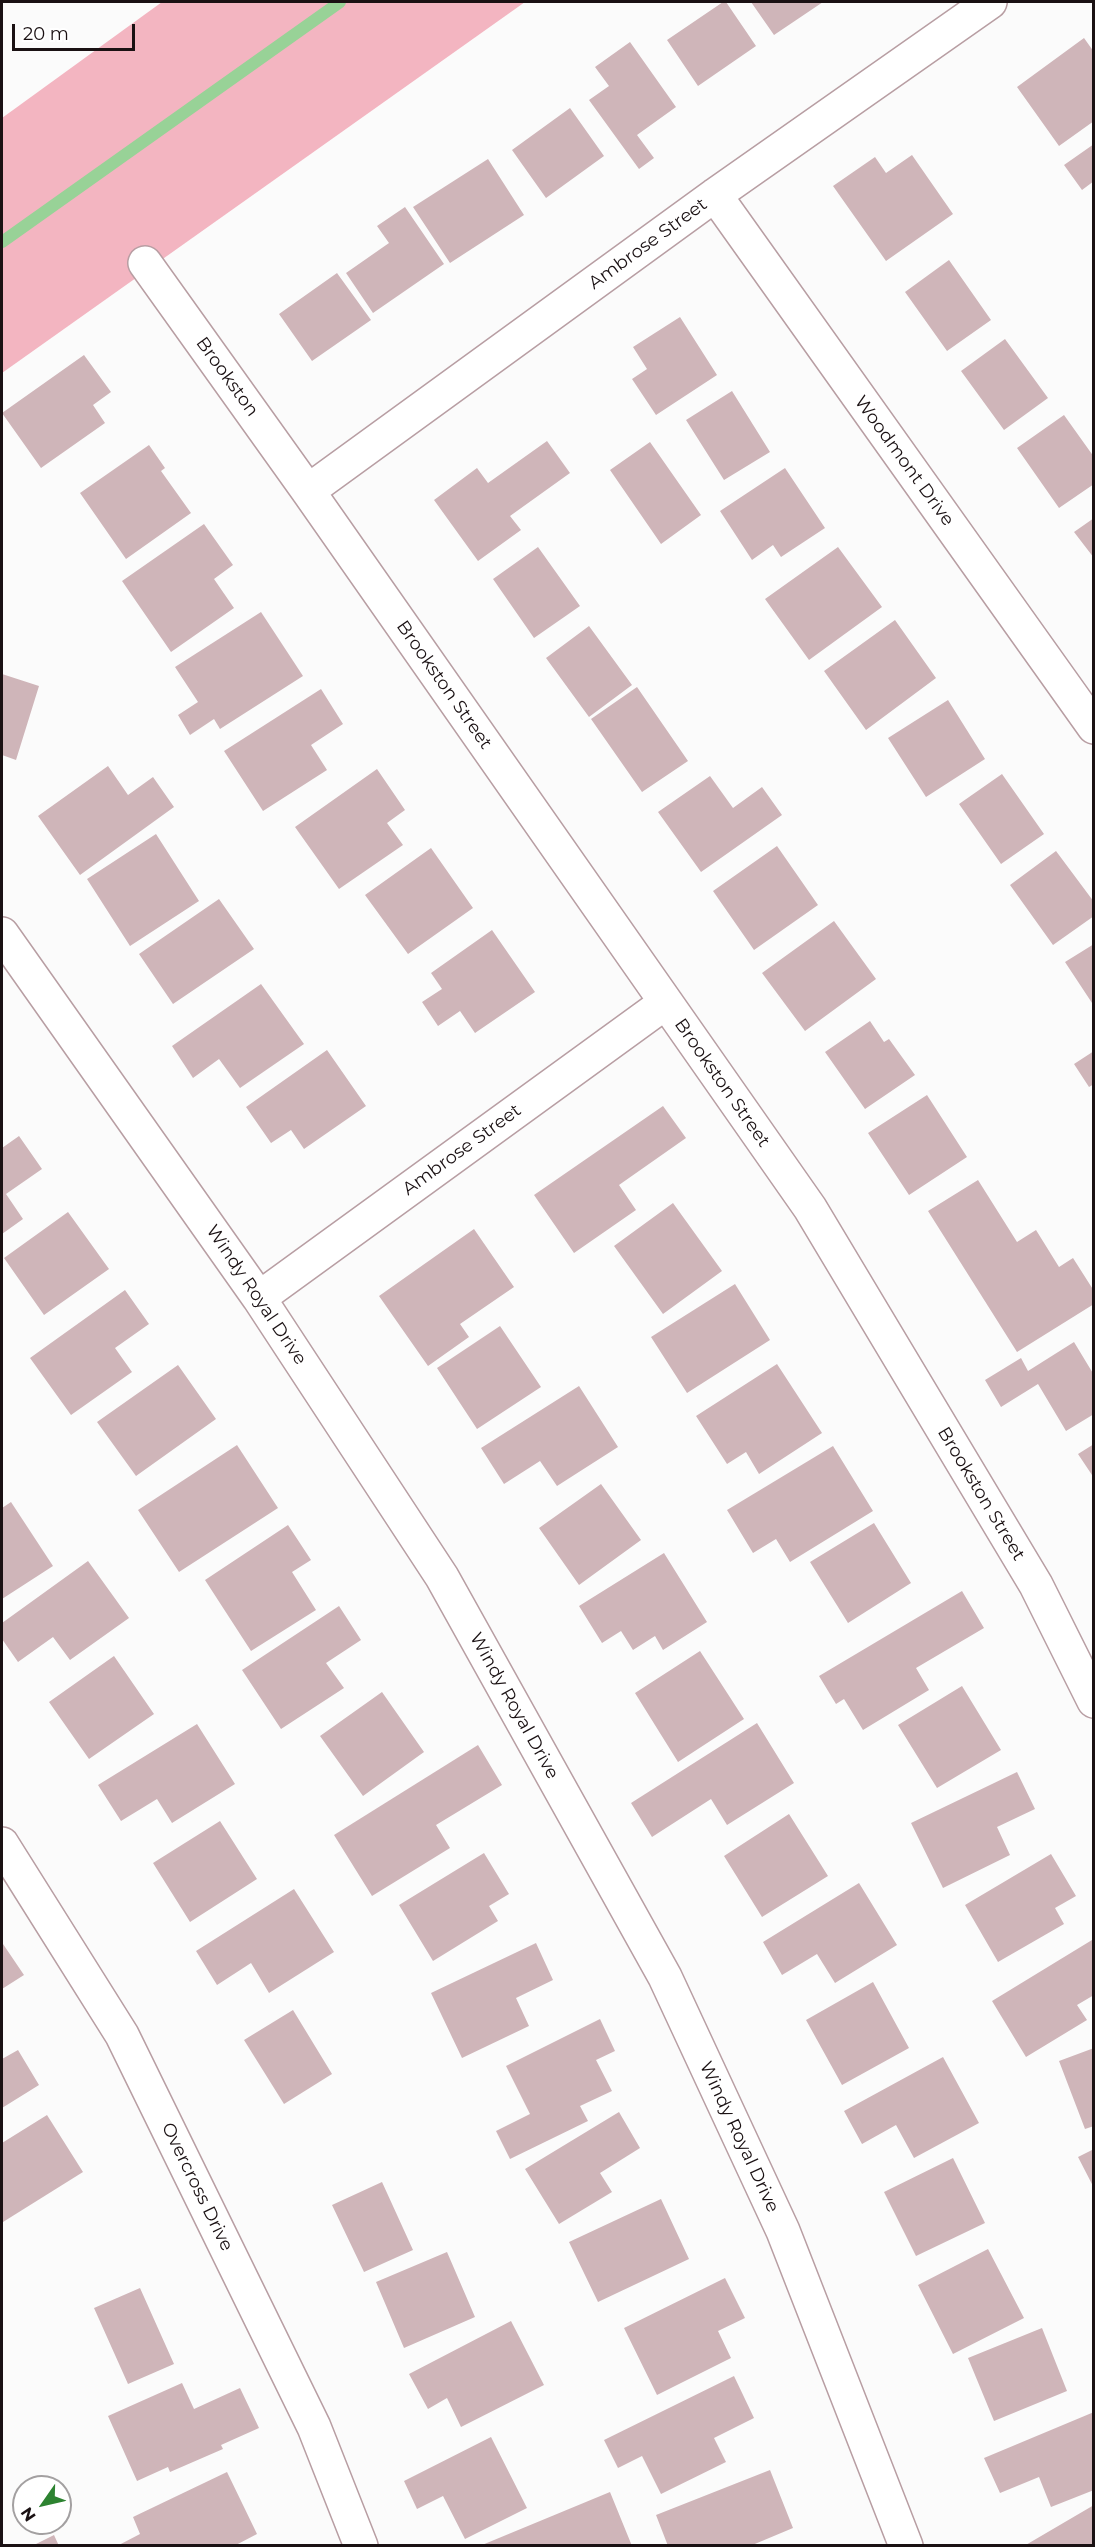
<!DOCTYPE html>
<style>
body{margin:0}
#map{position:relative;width:1095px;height:2547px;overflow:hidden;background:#fbfbfb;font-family:Montserrat,sans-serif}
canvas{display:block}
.frame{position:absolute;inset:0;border:3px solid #1a1113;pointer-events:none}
.north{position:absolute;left:12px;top:2475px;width:60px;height:60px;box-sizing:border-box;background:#fff;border:2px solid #a3a0a1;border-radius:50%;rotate:236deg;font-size:16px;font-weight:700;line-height:24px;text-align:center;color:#1a1113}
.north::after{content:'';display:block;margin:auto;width:21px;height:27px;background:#2d8331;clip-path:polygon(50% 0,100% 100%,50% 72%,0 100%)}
.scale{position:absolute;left:12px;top:24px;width:123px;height:27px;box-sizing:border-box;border:3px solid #1a1113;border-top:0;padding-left:8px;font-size:18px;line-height:21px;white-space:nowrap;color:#1a1113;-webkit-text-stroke:4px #fff;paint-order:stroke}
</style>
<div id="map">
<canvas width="1095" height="2547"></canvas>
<div class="frame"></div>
<div class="north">N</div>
<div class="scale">20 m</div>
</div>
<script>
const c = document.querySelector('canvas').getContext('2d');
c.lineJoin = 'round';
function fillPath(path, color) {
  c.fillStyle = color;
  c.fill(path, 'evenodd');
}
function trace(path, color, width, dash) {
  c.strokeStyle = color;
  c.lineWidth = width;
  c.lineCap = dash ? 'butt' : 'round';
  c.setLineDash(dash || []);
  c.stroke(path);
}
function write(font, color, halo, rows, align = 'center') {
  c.font = font + ' Montserrat,sans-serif';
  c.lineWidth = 4.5;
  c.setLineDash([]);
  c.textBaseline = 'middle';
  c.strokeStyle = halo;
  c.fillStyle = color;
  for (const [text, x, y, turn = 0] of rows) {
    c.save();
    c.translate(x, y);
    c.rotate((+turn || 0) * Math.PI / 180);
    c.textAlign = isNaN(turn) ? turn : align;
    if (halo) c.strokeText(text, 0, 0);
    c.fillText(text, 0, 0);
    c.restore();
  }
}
const green = new Path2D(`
 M 162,2 L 525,2 L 2,373 L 2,118 Z`);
const stream = new Path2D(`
 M 2,242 L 340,2`);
const building = new Path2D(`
 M 723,2 L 726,2 L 756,46 L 698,86 L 667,40 Z
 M 751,2 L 823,2 L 774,35 Z
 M 1084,38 L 1094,52 L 1094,121 L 1059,146 L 1017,87 Z
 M 630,42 L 676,107 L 637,135 L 654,158 L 639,169 L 589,100 L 609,86 L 595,67 Z
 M 570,108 L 604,156 L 546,198 L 512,150 Z
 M 1094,144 L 1094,181 L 1082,190 L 1064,165 Z
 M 912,155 L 953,214 L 886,261 L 833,186 L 875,157 L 886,173 Z
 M 488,159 L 524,215 L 450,263 L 413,207 Z
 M 405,207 L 444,264 L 373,313 L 346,273 L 389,243 L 377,226 Z
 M 949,260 L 991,320 L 947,351 L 905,292 Z
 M 337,273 L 371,320 L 312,361 L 279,314 Z
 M 680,317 L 717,375 L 656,415 L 632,379 L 647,369 L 633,347 Z
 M 1005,339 L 1048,398 L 1004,430 L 961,371 Z
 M 84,355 L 111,392 L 93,405 L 105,423 L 41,468 L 2,413 Z
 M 732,391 L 770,452 L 724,480 L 686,420 Z
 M 1064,415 L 1094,457 L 1094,484 L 1059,508 L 1017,448 Z
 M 547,441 L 570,473 L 510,516 L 521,530 L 478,561 L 434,500 L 477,468 L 488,483 Z
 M 650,442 L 701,515 L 661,544 L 610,470 Z
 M 149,445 L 165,468 L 161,471 L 191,513 L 126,559 L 80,493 Z
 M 785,468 L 825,528 L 781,557 L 773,545 L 752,560 L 720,511 Z
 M 1094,518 L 1094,558 L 1074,532 Z
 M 204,524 L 233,565 L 214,579 L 234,608 L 171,652 L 122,581 Z
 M 538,547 L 580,606 L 534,638 L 493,579 Z
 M 838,547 L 882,607 L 809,660 L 765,599 Z
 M 261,612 L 303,676 L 220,729 L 214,719 L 190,735 L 178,715 L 198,702 L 175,667 Z
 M 895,620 L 936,678 L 866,730 L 824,671 Z
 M 589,626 L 632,685 L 589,717 L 546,658 Z
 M 2,674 L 39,686 L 16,760 L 2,755 Z
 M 637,687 L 688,761 L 642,792 L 591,719 Z
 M 321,689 L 343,724 L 311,745 L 327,770 L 263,811 L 224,751 Z
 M 948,700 L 985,759 L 926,797 L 888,738 Z
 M 108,766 L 128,795 L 153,777 L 174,807 L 80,875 L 38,816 Z
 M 377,769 L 405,810 L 387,823 L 403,845 L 339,889 L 295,827 Z
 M 1002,774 L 1044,834 L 1001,864 L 959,804 Z
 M 710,776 L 733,808 L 762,787 L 782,815 L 701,872 L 658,812 Z
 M 156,834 L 199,901 L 130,946 L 87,879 Z
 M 777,846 L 818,905 L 754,950 L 713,891 Z
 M 431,848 L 473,908 L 408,954 L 365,895 Z
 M 1056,851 L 1094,902 L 1094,916 L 1053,945 L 1010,885 Z
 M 219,899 L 254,949 L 173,1004 L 139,954 Z
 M 834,921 L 876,979 L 805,1031 L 762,973 Z
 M 492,930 L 535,992 L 475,1033 L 460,1011 L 438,1026 L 422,1002 L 442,989 L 431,973 Z
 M 1094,944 L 1094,1006 L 1065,962 Z
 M 261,984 L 304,1044 L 240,1088 L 219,1059 L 193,1078 L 172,1046 Z
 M 870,1021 L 884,1042 L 889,1039 L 915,1075 L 865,1109 L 825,1052 Z
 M 327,1050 L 366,1106 L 304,1149 L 291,1130 L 271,1143 L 246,1107 Z
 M 1094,1051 L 1094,1084 L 1089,1087 L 1074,1064 Z
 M 927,1095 L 967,1157 L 909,1195 L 868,1133 Z
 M 663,1106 L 686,1138 L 619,1185 L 636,1210 L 574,1253 L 534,1195 Z
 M 19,1136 L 42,1169 L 6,1194 L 23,1219 L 2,1234 L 2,1148 Z
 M 978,1180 L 1017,1242 L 1036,1230 L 1059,1267 L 1073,1258 L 1094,1291 L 1094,1304 L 1017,1352 L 928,1211 Z
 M 673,1203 L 722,1271 L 663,1314 L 614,1246 Z
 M 68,1212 L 109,1269 L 44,1315 L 4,1258 Z
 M 474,1229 L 514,1287 L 460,1324 L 469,1337 L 428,1366 L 379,1296 Z
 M 735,1284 L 770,1340 L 687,1393 L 651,1337 Z
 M 125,1290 L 149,1324 L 115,1348 L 132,1372 L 71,1415 L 30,1358 Z
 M 500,1326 L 541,1387 L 477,1429 L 437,1368 Z
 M 1074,1342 L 1094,1375 L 1094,1414 L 1066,1431 L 1038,1384 L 1001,1407 L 985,1380 L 1021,1358 L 1028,1371 Z
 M 777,1364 L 822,1433 L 759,1474 L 746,1452 L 727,1464 L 696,1416 Z
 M 178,1365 L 216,1419 L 136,1476 L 97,1422 Z
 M 579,1386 L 618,1447 L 557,1486 L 540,1461 L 504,1484 L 481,1448 Z
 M 1094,1444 L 1094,1478 L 1078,1454 Z
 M 237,1445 L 278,1508 L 179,1572 L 138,1510 Z
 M 833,1446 L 873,1511 L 790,1562 L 776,1539 L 753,1553 L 727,1510 Z
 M 601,1484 L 641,1540 L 579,1585 L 539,1528 Z
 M 11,1502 L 53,1566 L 2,1599 L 2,1508 Z
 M 874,1523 L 911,1583 L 848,1623 L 810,1562 Z
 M 288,1525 L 311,1560 L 292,1572 L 316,1610 L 251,1651 L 205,1580 Z
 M 664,1553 L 707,1622 L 663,1650 L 655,1636 L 633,1650 L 621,1631 L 602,1643 L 579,1606 Z
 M 88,1561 L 129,1618 L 70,1660 L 53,1637 L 18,1662 L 2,1639 L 2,1623 Z
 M 962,1591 L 984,1628 L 916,1668 L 929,1690 L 863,1730 L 844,1699 L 836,1704 L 819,1676 Z
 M 339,1606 L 361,1640 L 326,1663 L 344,1688 L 281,1729 L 242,1670 Z
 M 700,1651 L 744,1719 L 678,1762 L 635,1693 Z
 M 114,1656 L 154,1714 L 89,1759 L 49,1702 Z
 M 962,1686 L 1001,1750 L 937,1788 L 898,1725 Z
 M 382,1692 L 424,1752 L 363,1796 L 320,1736 Z
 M 757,1723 L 794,1783 L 727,1825 L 711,1799 L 652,1837 L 631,1803 Z
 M 197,1724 L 235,1784 L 172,1823 L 157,1799 L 121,1821 L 98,1785 Z
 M 478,1745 L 502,1785 L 436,1825 L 450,1848 L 372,1896 L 334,1835 Z
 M 1017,1772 L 1035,1809 L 997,1827 L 1010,1855 L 943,1888 L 911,1823 Z
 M 789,1814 L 828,1876 L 762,1917 L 724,1856 Z
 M 220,1821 L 257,1879 L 190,1922 L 153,1863 Z
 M 484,1853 L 509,1894 L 489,1906 L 498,1921 L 433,1961 L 399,1905 Z
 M 1051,1854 L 1076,1896 L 1055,1908 L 1064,1924 L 998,1962 L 965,1905 Z
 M 859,1883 L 897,1945 L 835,1983 L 817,1954 L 782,1975 L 763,1942 Z
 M 294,1889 L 334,1952 L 269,1993 L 251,1963 L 217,1985 L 196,1951 Z
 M 1092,1940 L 1094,1995 L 1077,2005 L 1087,2020 L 1026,2057 L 992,2001 Z
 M 536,1943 L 553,1980 L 516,1998 L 529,2026 L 462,2058 L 431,1993 Z
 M 3,1944 L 24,1975 L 2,1989 L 2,1946 Z
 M 873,1982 L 909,2048 L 842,2085 L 806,2020 Z
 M 293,2010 L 332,2074 L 284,2104 L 244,2040 Z
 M 600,2019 L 615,2051 L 596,2060 L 612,2091 L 580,2106 L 588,2121 L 510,2159 L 496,2131 L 530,2114 L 506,2066 Z
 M 1094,2048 L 1094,2126 L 1085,2129 L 1059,2061 Z
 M 18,2050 L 39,2085 L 2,2108 L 2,2059 Z
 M 943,2057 L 979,2123 L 914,2158 L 896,2125 L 862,2144 L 844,2111 Z
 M 619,2112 L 640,2148 L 600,2173 L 612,2192 L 559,2224 L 525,2169 Z
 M 47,2115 L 83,2172 L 3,2222 L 2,2143 Z
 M 1094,2149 L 1094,2188 L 1078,2157 Z
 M 953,2158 L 985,2223 L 916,2256 L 884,2192 Z
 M 382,2182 L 413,2250 L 364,2272 L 332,2205 Z
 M 661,2199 L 689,2259 L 598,2302 L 569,2242 Z
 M 988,2249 L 1024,2318 L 953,2354 L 918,2285 Z
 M 447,2252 L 475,2317 L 404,2348 L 376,2282 Z
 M 725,2278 L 745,2318 L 718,2331 L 731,2358 L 657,2395 L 624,2328 Z
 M 140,2288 L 174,2364 L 128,2384 L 94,2308 Z
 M 511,2321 L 544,2385 L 461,2427 L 447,2398 L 428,2409 L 409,2374 Z
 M 1042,2328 L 1067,2391 L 994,2421 L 968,2358 Z
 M 734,2376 L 754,2418 L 714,2438 L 726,2462 L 661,2494 L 642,2456 L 618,2468 L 604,2440 Z
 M 182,2383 L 194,2409 L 240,2388 L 259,2428 L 221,2445 L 223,2449 L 170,2472 L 168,2467 L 137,2481 L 108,2416 Z
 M 1094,2412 L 1094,2490 L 1051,2507 L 1039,2477 L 1000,2493 L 984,2458 Z
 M 491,2437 L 527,2508 L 465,2539 L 443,2496 L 417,2509 L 404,2481 Z
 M 770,2470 L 793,2528 L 750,2546 L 668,2546 L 656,2515 Z
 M 227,2472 L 257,2534 L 234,2546 L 117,2546 L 140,2534 L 133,2517 Z
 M 610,2492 L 632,2546 L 482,2546 L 482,2545 Z
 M 1094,2505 L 1094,2546 L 1024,2546 Z
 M 54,2535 L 59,2546 L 32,2546 Z`);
const street = new Path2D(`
 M 715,195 L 1094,727
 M 145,263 L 308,491 L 810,1208 L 1036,1585 L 1094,1701
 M 308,491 L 715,195 L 990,2
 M 2,934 L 259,1298 L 442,1577 L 665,1977 L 783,2231 L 906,2546
 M 259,1298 L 665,1003
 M 2,1844 L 122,2035 L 314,2427 L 361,2546`);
const streetNames = [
 ["Ambrose Street",648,244,-36],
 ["Brookston",227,377,54],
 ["Woodmont Drive",904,461,54],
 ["Brookston Street",444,685,55],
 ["Brookston Street",722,1083,55],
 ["Ambrose Street",462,1150,-36],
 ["Windy Royal Drive",256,1295,56],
 ["Brookston Street",981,1494,59],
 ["Windy Royal Drive",514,1706,61],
 ["Windy Royal Drive",739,2137,65],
 ["Overcross Drive",197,2187,64]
];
fillPath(green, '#f3b5c1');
trace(stream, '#98d297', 12);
fillPath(building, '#cfb5b9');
trace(street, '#b89ea3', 36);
trace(street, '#fff', 33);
write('18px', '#1a1113', '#fff', streetNames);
</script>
